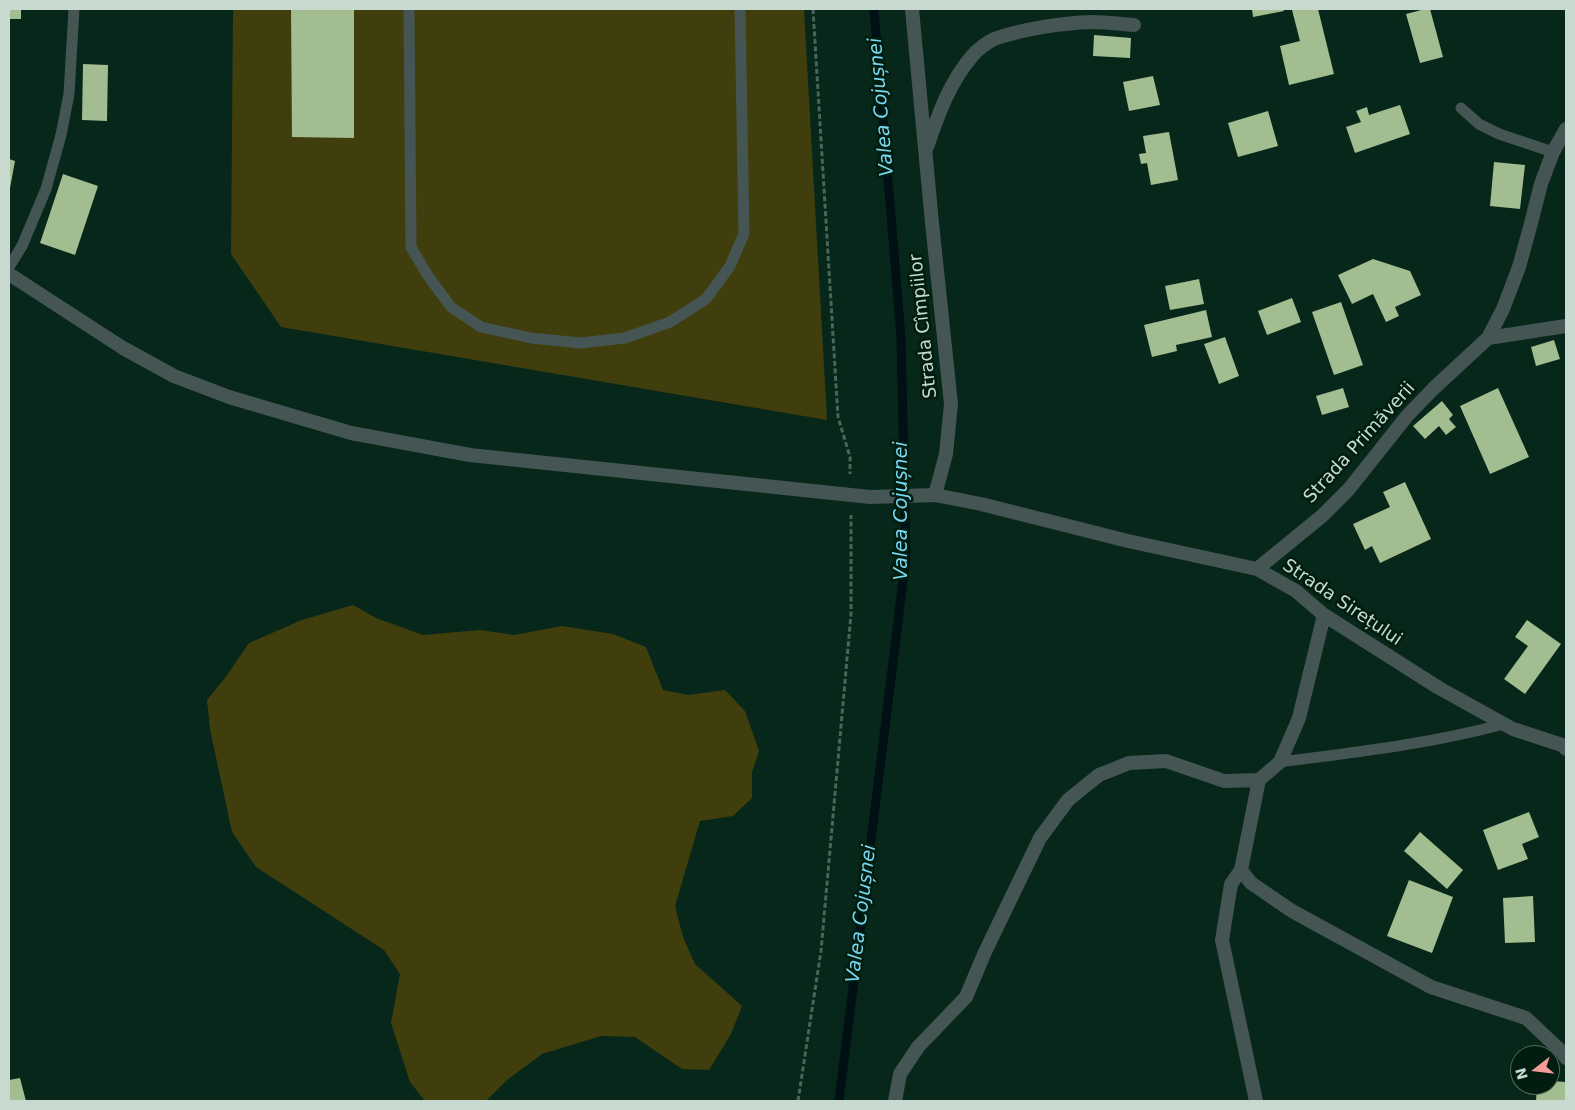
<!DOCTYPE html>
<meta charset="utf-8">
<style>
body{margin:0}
#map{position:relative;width:1575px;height:1110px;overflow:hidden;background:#062719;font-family:"DejaVu Sans",sans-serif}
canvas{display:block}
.frame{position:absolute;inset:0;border:10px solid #c8dad0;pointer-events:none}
.north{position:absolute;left:1510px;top:1045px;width:50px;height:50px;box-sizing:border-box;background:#001d10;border:1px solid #50695d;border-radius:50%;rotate:254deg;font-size:14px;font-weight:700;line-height:20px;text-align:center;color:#c8dad0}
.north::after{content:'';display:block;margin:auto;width:18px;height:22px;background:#f59b9a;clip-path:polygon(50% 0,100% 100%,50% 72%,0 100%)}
</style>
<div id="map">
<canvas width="1575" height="1110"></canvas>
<div class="frame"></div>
<div class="north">N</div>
</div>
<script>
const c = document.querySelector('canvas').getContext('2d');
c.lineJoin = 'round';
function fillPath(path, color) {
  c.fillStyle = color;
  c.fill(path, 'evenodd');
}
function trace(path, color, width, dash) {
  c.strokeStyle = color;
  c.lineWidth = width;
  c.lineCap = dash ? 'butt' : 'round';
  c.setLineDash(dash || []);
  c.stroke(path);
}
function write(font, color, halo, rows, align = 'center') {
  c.font = font + ' "DejaVu Sans",sans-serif';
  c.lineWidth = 5;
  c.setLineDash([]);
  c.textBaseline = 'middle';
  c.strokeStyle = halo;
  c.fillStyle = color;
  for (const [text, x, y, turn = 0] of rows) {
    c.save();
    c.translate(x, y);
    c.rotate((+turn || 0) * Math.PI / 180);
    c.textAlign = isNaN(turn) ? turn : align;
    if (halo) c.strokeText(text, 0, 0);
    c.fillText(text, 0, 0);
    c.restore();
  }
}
const green = new Path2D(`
 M 233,9 L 804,9 L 827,420 L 281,327 L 231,254 Z
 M 353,605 L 376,618 L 423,635 L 480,630 L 514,635 L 562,626 L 613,634 L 646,647 L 663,690 L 689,695 L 725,690 L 745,711 L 759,751 L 752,772 L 752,798 L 733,816 L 700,821 L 675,906 L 683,937 L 695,964 L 742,1006 L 731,1034 L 709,1070 L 682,1069 L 635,1037 L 601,1036 L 542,1054 L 507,1080 L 486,1101 L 425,1101 L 410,1082 L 391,1023 L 400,974 L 384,950 L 256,867 L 232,832 L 210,729 L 207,700 L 225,678 L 249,643 L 302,620 Z`);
const stream = new Path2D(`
 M 839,1101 L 906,556 L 901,337 L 874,9`);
const building = new Path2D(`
 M 9,9 L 21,9 L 21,19 L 9,19 Z
 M 291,9 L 354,9 L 354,138 L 292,137 Z
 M 1252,9 L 1283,9 L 1284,11 L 1253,17 Z
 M 1297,9 L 1318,9 L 1334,74 L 1289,85 L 1280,46 L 1300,41 L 1292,10 Z
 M 1425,9 L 1430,9 L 1443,57 L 1420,63 L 1406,14 Z
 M 1094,35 L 1131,38 L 1130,58 L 1093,56 Z
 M 83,64 L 108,65 L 107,121 L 82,120 Z
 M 1153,76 L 1160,105 L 1129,111 L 1123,82 Z
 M 1400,105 L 1410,134 L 1355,153 L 1346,127 L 1361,122 L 1356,111 L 1367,107 L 1369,115 Z
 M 1268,111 L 1278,146 L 1238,157 L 1228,123 Z
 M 1169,132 L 1178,180 L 1151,185 L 1147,163 L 1141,164 L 1139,154 L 1146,153 L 1143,136 Z
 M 9,159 L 15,161 L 10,188 L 9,188 Z
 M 1494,162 L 1525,165 L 1520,209 L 1490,206 Z
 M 63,174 L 98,186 L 75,255 L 40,243 Z
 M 1373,259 L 1410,271 L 1421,295 L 1395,307 L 1399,316 L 1386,322 L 1373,294 L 1352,304 L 1338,275 Z
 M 1199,279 L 1204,304 L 1170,310 L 1165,286 Z
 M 1292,298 L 1301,322 L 1267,335 L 1258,311 Z
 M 1341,302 L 1363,365 L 1334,375 L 1312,312 Z
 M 1206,310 L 1212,337 L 1176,345 L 1177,351 L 1152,357 L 1144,325 Z
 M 1225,337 L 1239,376 L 1219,384 L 1204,344 Z
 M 1554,340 L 1560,359 L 1536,366 L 1531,347 Z
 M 1343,388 L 1349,407 L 1322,415 L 1316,396 Z
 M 1498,388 L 1529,457 L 1490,474 L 1460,406 Z
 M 1442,401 L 1453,415 L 1449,419 L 1456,427 L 1446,435 L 1439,426 L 1425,439 L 1413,426 Z
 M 1405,482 L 1431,539 L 1380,563 L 1372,546 L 1365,550 L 1353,524 L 1390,507 L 1383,492 Z
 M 1527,620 L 1561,644 L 1525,694 L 1504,679 L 1528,646 L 1515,637 Z
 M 1529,812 L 1539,837 L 1522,844 L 1528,859 L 1498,870 L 1483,830 Z
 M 1420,832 L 1463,870 L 1447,889 L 1404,851 Z
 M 1409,880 L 1453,897 L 1432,953 L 1387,936 Z
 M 1533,896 L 1535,942 L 1505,943 L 1503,898 Z
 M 20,1078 L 26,1101 L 9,1101 L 9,1080 Z
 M 1550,1081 L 1566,1082 L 1566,1101 L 1536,1101 L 1537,1085 L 1550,1085 Z`);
const path = new Path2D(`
 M 813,9 L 838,417 L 850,457 L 850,474
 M 798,1101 L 821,951 L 851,614 L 851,515`);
const service = new Path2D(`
 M 409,9 L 411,247 L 428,276 L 451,307 L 481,327 L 531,338 L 580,343 L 625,338 L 670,322 L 706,299 L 730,266 L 744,234 L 740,9
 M 1461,108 L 1479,124 L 1499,134 L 1553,152
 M 9,267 L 22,246 L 46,189 L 61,135 L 69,94 L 74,9
 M 1280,762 C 1357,752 1429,744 1504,724`);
const minor = new Path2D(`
 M 912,9 L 932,223 L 951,404 L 946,454 L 935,495
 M 927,147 C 938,115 950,81 973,55 C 978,49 988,42 994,39 C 1023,29 1061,23 1092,22 C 1106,22 1120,24 1134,25
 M 9,274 L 123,348 L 174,376 L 229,397 L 351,433 L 470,455 L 870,497 L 935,495 L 981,504 L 1128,541 L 1257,569 L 1296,591 L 1324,615 L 1439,688 L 1513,729 L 1562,745 L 1566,749
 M 1488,338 L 1566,326
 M 1257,569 L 1322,516 L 1349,489 L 1407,416 L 1433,389 L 1488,338 L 1503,309 L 1519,267 L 1530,227 L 1541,184 L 1553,152 L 1566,129
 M 1241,870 L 1251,883 L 1292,911 L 1431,987 L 1526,1018 L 1562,1052 L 1566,1058
 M 895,1101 L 900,1074 L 918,1047 L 966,997 L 985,952 L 1040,838 L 1068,800 L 1099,775 L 1129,763 L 1166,761 L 1224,781 L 1259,780 L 1280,762 L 1299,718 L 1324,615
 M 1256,1101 L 1222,940 L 1231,884 L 1241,870 L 1259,780`);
const streetNames = [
 ["Strada Cîmpiilor",924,326,-96],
 ["Strada Primăverii",1360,443,-48],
 ["Strada Sirețului",1342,603,34]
];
const waterNames = [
 ["Valea Cojușnei",882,107,-95],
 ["Valea Cojușnei",902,511,-90],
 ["Valea Cojușnei",862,914,-83]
];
fillPath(green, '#413e0e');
trace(stream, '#011015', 9);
fillPath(building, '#a2bd90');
trace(path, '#4a6559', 3, [5, 2.5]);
trace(service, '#445553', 11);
trace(minor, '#445553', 14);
write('18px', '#c8dad0', '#001d10', streetNames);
write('italic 19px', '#78d8f2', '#001d10', waterNames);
</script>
